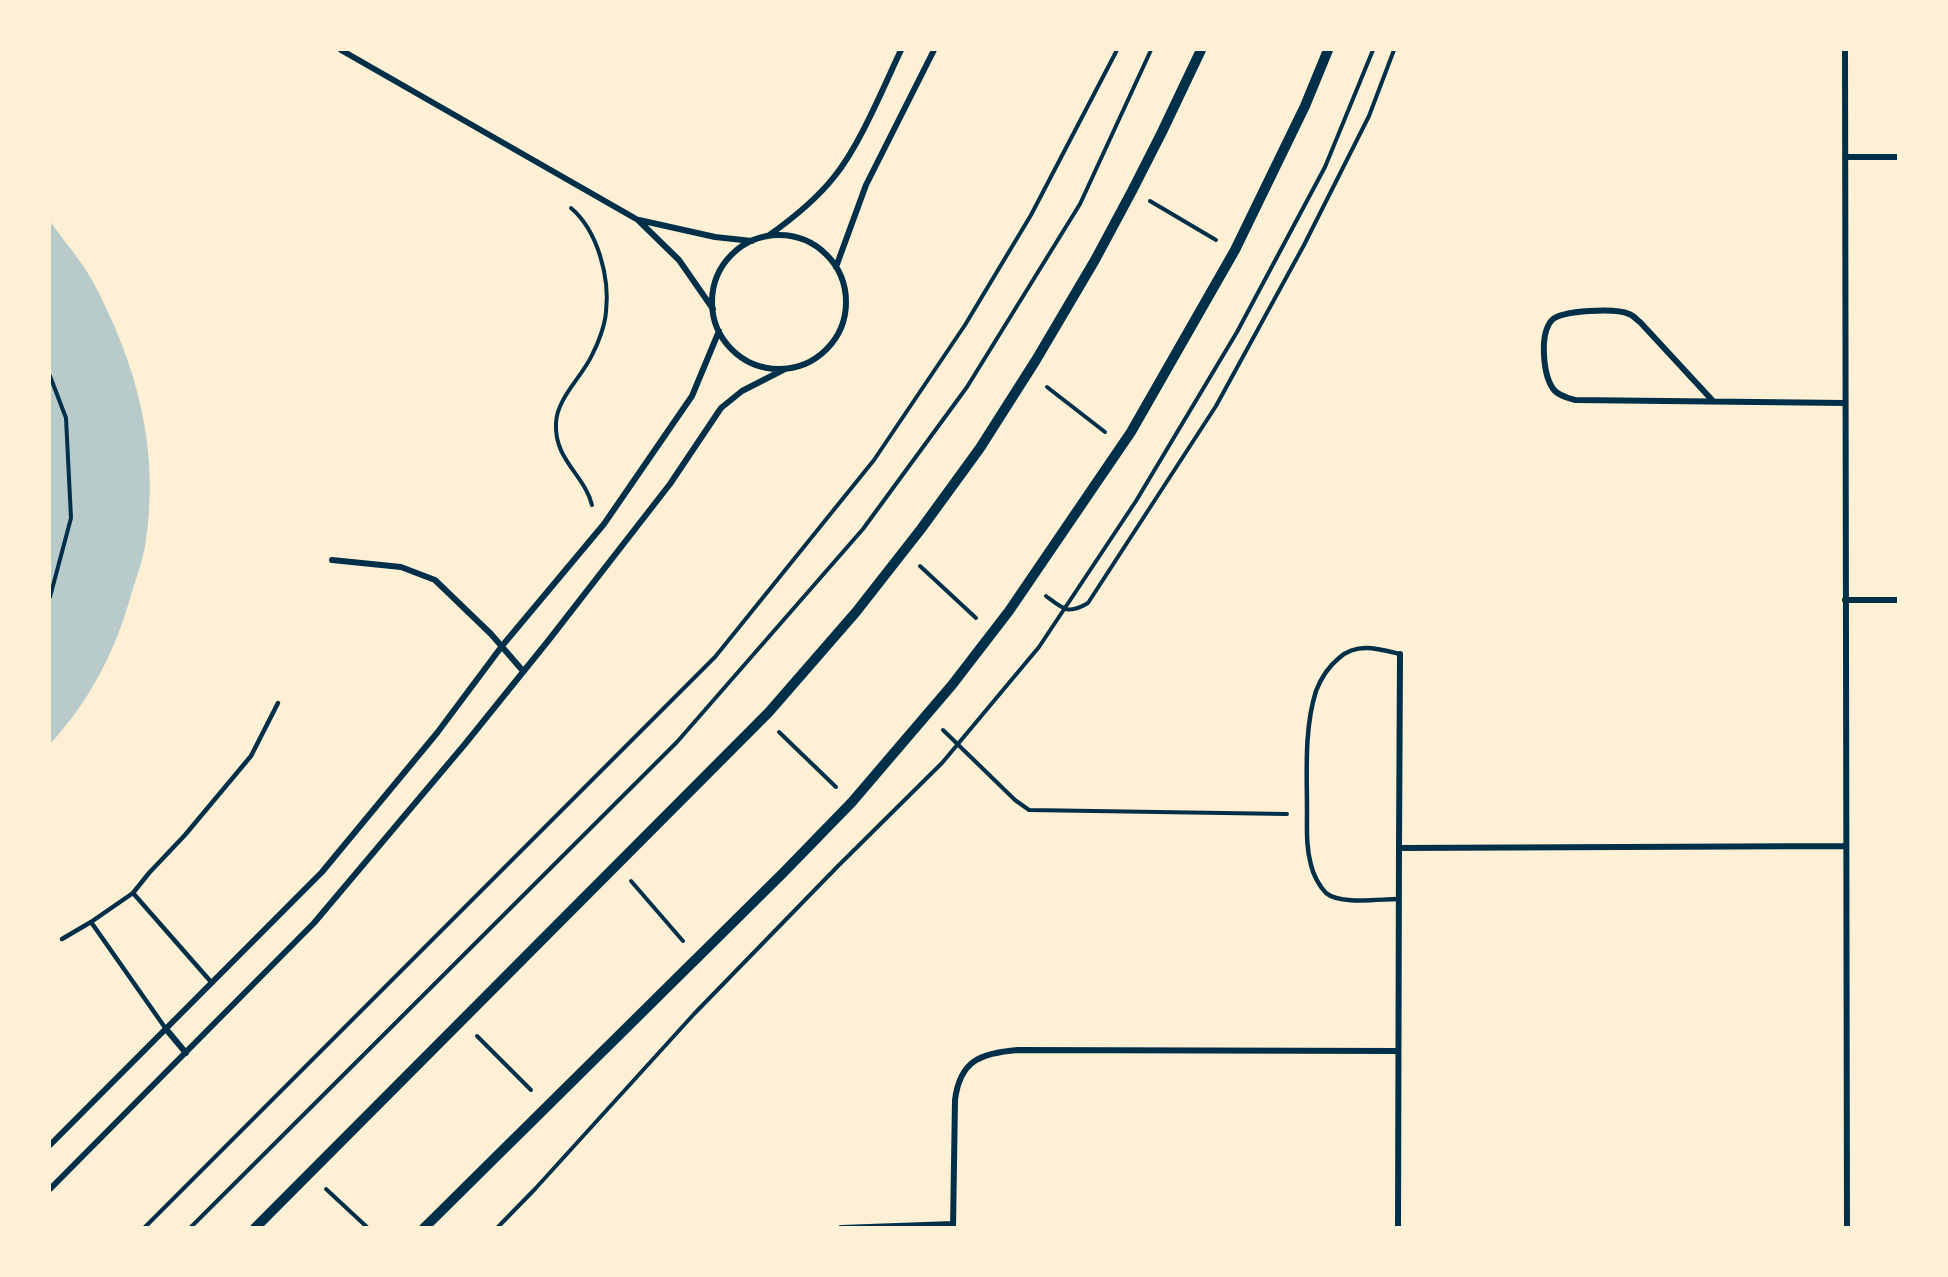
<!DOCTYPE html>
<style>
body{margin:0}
#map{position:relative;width:1948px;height:1277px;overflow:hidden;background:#fdf0d5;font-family:Quicksand,sans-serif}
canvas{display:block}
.frame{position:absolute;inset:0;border:51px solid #fdf0d5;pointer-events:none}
</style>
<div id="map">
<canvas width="1948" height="1277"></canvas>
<div class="frame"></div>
</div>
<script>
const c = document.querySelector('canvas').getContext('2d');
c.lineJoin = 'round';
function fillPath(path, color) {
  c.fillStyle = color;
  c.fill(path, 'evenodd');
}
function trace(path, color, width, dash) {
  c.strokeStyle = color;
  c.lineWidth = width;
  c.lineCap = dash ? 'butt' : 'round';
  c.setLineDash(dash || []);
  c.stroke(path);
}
const green = new Path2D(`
 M 50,221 C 63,240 80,259 92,280 C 137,364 161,451 145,546 C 142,563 136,579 131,595 C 116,650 89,702 50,744 Z`);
const path = new Path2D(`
 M 1150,201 L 1216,240
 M 571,208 C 598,231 610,278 606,312 C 605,325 598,344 592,355 C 582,377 557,398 556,423 C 554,460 584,474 592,505
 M 50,376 L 66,418 L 71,518 L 50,597
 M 1047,387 L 1105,432
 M 920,566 L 976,618
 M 1046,596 C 1063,609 1068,615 1088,603 L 1216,406 L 1304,245 L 1369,116 L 1394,50
 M 943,730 L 1015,800 L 1029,810 L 1287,814
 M 779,732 L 836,787
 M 631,881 L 683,941
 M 477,1036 L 531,1090
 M 326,1189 L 368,1228
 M 144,1228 L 715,657 L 874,460 L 965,325 L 1031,215 L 1117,50
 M 190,1228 L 677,742 L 863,529 L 967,387 L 1080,204 L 1151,50
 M 497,1228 L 535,1189 L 694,1014 L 838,866 L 942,763 L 1039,647 L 1136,501 L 1237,332 L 1325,167 L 1373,50`);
const service = new Path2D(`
 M 1398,899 C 1380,899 1340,905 1326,893 C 1319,886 1313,874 1311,865 C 1306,847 1307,829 1307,810 C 1307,772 1304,729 1316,691 C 1321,678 1328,667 1339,658 C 1357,642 1379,649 1400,654
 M 91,922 L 133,893
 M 62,939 L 91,922 L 166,1029
 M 212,983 L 133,893 L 149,873 L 185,835 L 251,756 L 278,703`);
const minor = new Path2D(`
 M 341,50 L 638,220 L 679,260 L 713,309
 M 1845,50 L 1847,1228
 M 1845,157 L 1898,157
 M 639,220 L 715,237 L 752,241
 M712 302a67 67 0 1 1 134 0a67 67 0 1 1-134 0Z
 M 768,236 C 792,219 815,201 834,177 C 860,145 883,88 901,50
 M 836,267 L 866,185 L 934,50
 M 1713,401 L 1640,322 C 1637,320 1633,315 1629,314 C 1616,308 1562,310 1552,320 C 1539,334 1543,376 1554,390 C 1559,396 1568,398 1575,400 L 1845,403
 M 332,560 L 401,567 L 435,580 L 491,634 L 523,671
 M 1845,600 L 1898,600
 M 1399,848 L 1400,654
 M 166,1029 L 186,1053
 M 50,1145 L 322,872 L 437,733 L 502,646 L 604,524 L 692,396 L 719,331
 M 50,1189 L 314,923 L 465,744 L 548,641 L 670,484 L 721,408 L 742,391 L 785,369
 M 841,1228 L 953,1224
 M 953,1228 L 955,1100 C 960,1060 981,1053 1018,1050 L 1397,1051
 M 1398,1228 L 1399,848 L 1845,846`);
const tertiary = new Path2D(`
 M 255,1228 L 769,712 L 856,612 L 921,529 L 980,448 L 1036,360 L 1095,260 L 1132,191 L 1162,132 L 1201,50
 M 424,1228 L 783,873 L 852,802 L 952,685 L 1009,611 L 1131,432 L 1235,250 L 1305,106 L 1328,50`);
fillPath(green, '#b9caca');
trace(path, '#003049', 4);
trace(service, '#003049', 4.5);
trace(minor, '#003049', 6);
trace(tertiary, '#003049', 10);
</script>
